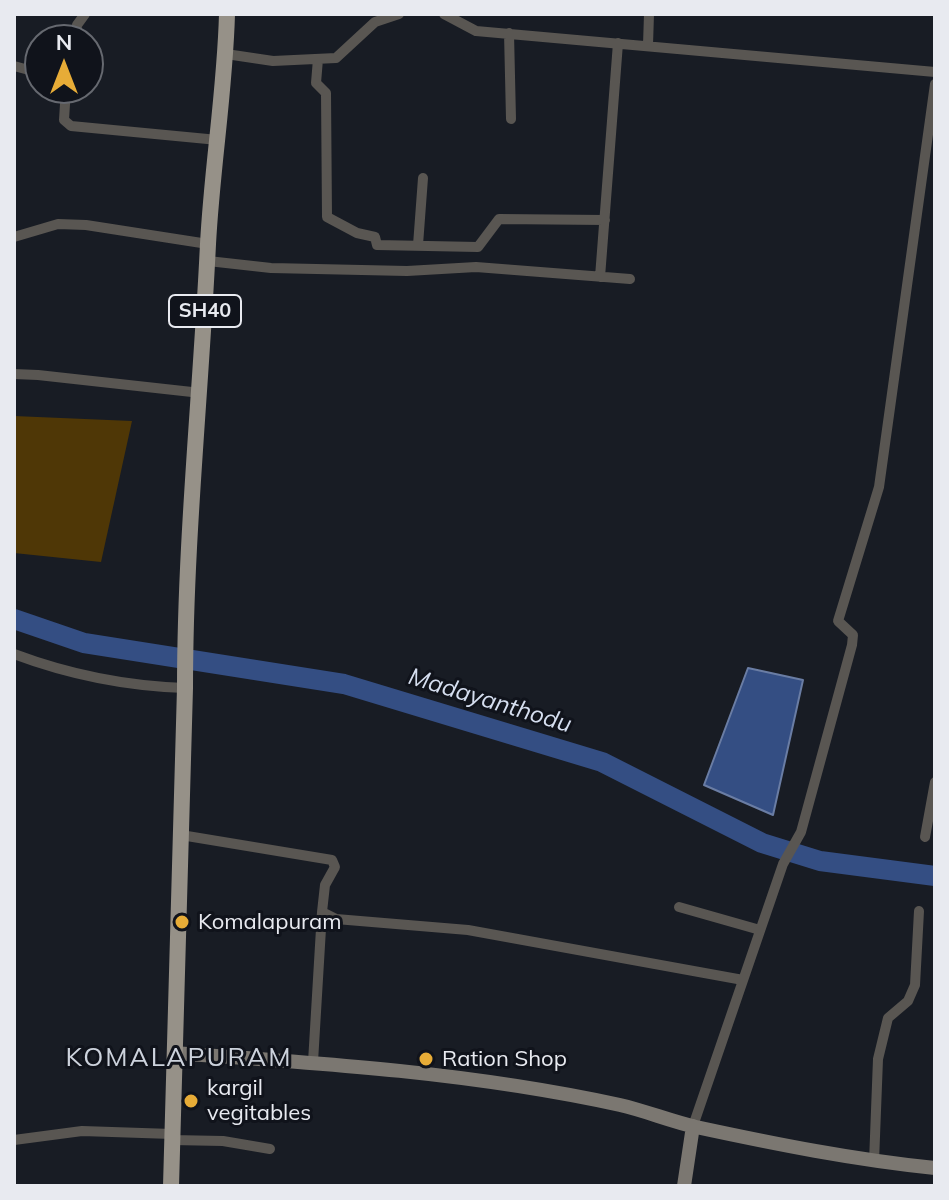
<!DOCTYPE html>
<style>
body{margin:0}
#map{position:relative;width:949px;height:1200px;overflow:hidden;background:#181c24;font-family:Mulish,sans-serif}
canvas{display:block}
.frame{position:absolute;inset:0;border:16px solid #e8eaf0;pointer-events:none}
.north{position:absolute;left:24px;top:24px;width:80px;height:80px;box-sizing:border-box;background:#10131b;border:2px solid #666970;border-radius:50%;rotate:0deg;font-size:22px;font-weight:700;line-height:32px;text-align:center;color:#e8eaf0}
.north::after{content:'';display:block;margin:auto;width:28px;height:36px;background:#e7ac37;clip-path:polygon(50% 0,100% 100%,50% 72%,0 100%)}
</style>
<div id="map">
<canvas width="949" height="1200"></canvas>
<div class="frame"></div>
<div class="north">N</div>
</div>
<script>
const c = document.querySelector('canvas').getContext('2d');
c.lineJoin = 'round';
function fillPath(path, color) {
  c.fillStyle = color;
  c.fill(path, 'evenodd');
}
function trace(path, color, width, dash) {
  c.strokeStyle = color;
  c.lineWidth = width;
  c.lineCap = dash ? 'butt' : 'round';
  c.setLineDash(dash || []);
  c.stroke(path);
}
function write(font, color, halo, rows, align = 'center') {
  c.font = font + ' Mulish,sans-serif';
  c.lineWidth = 6;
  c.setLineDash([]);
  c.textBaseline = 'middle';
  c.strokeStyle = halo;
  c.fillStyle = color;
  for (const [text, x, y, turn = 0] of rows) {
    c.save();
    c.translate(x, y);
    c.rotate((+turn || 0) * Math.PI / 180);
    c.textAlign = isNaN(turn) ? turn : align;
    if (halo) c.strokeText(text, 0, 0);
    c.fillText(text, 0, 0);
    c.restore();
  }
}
const green = new Path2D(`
 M 14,416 L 132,421 L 101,562 L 14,553 Z`);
const water = new Path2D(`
 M 748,668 L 803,680 L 773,815 L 704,785 Z`);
const river = new Path2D(`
 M 14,619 L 84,643 L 344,684 L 602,762 L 762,843 L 820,861 L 935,876`);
const street = new Path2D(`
 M 444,14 L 476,31 L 935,72
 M 509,33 L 511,119
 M 76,40 L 77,25 L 85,14
 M 648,45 L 649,14
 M 226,54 L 273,61 L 336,58 L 375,22 L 399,14
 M 318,59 L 316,83 L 326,93 L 327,217 L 357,233 L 375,237 L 377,245 L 478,247 L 499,219 L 605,220
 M 14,66 L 40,73
 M 66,88 L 64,120 L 71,126 L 218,140
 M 14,237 L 58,224 L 86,225 L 208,244
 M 418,245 L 423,178
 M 208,261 L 271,268 L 407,271 L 476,267 L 630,279
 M 600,277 L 618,43
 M 14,374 L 38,375 L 201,393
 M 14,654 C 70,675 125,686 185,688
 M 181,835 L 332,860 L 335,867 L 325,885 L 322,912 L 336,919 L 468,930 L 743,980
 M 925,837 L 935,782
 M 679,907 L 760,930
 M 313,1062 L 322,912
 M 693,1126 L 783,864 L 801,832 L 852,645 L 853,635 L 838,621 L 879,487 L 935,84
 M 14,1140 L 82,1131 L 172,1134
 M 172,1140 L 223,1141 L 270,1149
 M 874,1162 L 878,1059 L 888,1018 L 908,1001 L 915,985 L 919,911`);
const secondary = new Path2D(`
 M 174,1053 C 323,1063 474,1073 620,1105 C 646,1111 670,1121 696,1127 C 775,1144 855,1160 935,1168
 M 684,1186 L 693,1126`);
const primary = new Path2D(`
 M 171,1186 L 185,688 C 185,540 201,392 208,244 C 212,167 225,91 227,14`);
const markers = [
 [182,922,8,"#e7ac37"],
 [426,1059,8,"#e7ac37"],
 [191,1101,8,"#e7ac37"]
];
const shields = [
 [205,311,72]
];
const shieldNames = [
 ["SH40",205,311]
];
const poiNames = [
 ["Komalapuram",198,922],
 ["Ration Shop",442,1059],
 ["kargil",207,1088],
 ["vegitables",207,1113]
];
const waterNames = [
 ["Madayanthodu",490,701,17]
];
const quarterNames = [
 ["KOMALAPURAM",179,1058]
];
fillPath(green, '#4f3706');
fillPath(water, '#344e83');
trace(water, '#6a7da4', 2);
trace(river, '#344e83', 20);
trace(street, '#595652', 10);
trace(secondary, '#7b7771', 14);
trace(primary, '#969188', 16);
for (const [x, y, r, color] of markers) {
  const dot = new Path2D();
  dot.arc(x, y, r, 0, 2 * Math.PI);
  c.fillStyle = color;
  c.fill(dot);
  trace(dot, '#10131b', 3);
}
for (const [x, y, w] of shields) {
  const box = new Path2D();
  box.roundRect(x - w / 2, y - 16, w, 32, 6);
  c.fillStyle = '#10131b';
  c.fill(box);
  trace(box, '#e8eaf0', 2);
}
write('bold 20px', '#e8eaf0', null, shieldNames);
write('22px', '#e8eaf0', '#10131b', poiNames, 'left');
write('italic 24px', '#d5deef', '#10131b', waterNames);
c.letterSpacing = '2px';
write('26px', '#ccd2dc', '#10131b', quarterNames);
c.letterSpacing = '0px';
</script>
